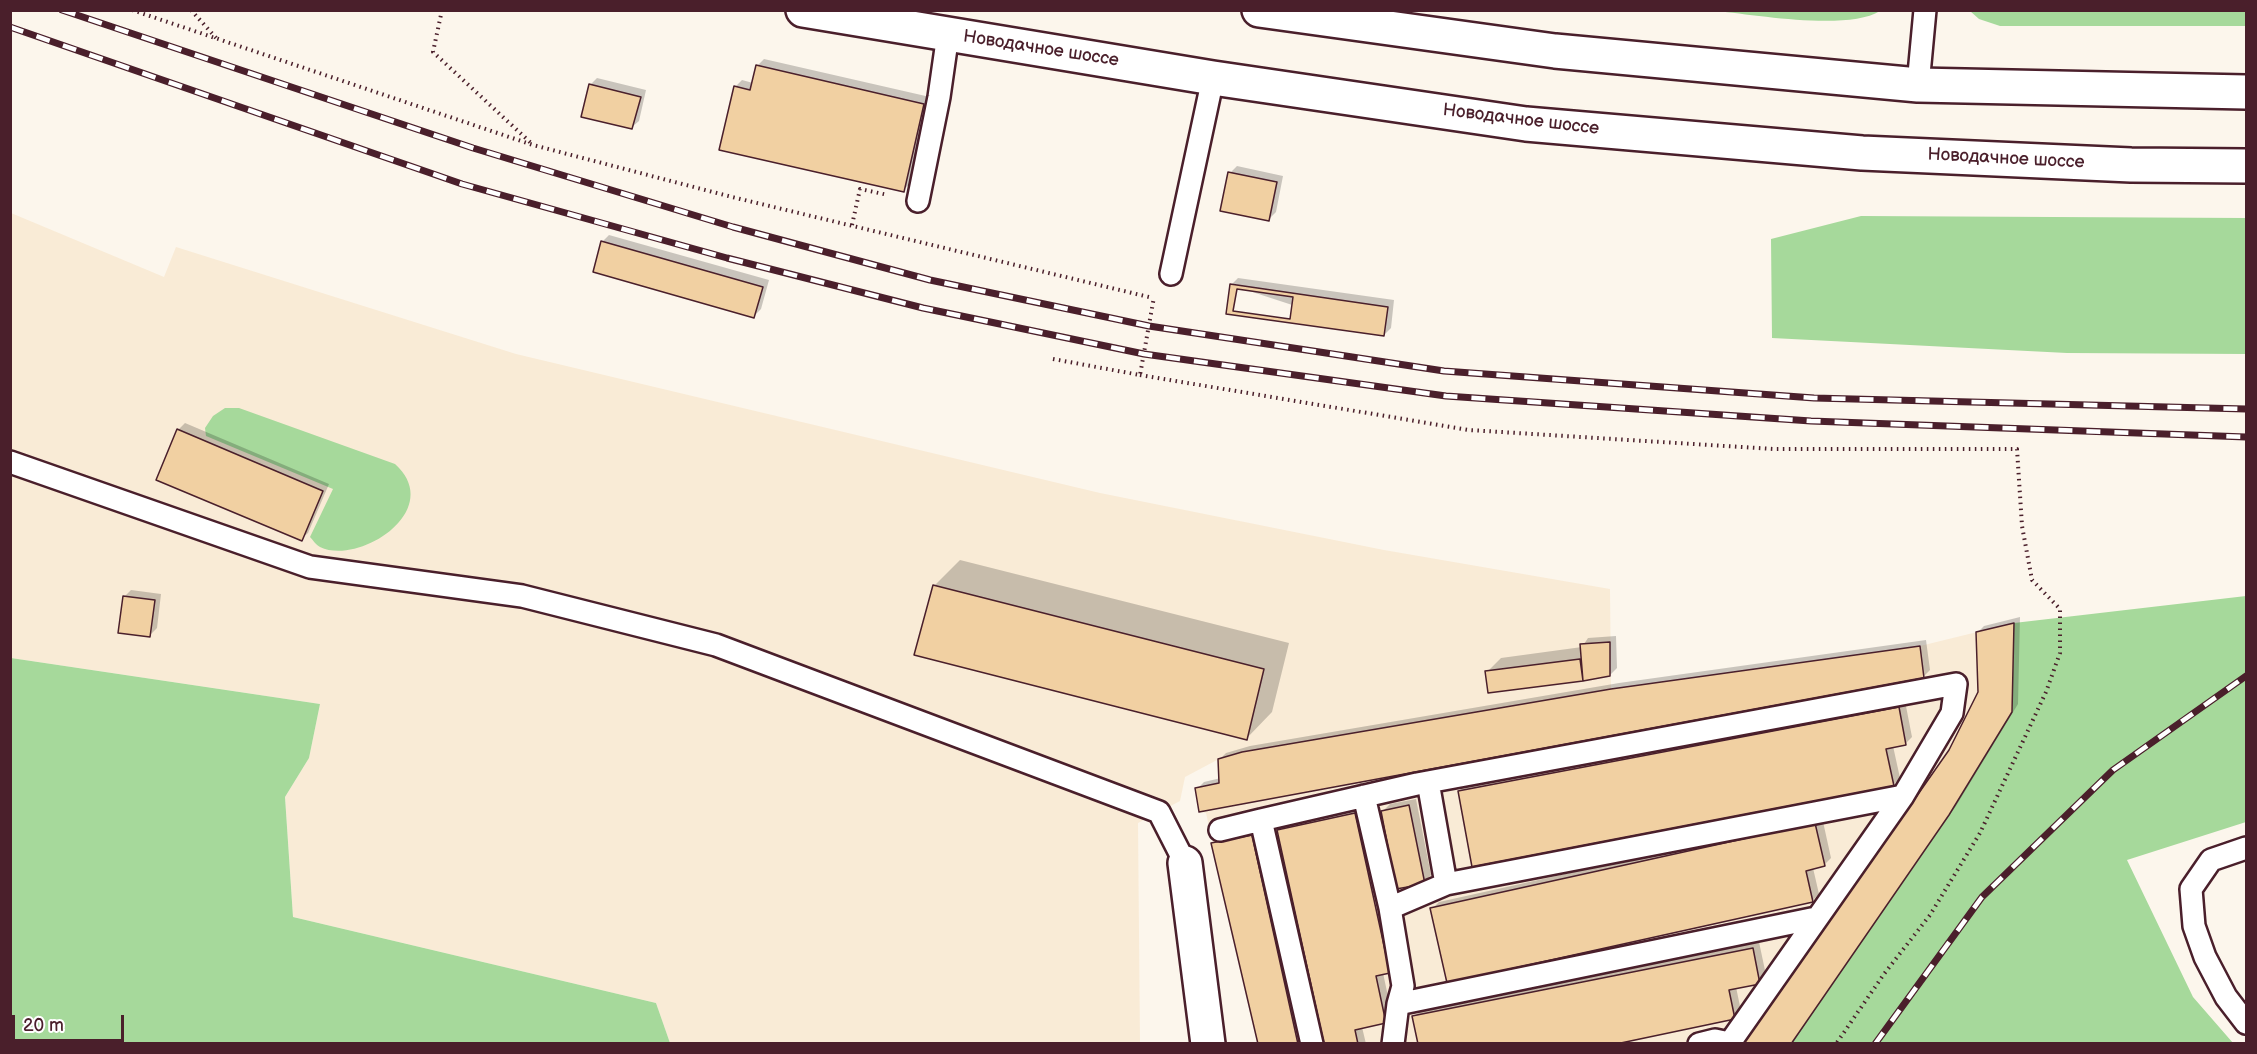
<!DOCTYPE html>
<meta charset="utf-8">
<style>
body{margin:0}
#map{position:relative;width:2257px;height:1054px;overflow:hidden;background:#fcf6ec;font-family:"Balsamiq Sans",sans-serif}
canvas{display:block}
.frame{position:absolute;inset:0;border:12px solid #4a1f2b;pointer-events:none}
.scale{position:absolute;left:12px;top:1015px;width:112px;height:27px;box-sizing:border-box;border:3px solid #4a1f2b;border-top:0;padding-left:8px;font-size:18px;line-height:21px;white-space:nowrap;color:#4a1f2b;-webkit-text-stroke:4px #fff;paint-order:stroke}
</style>
<div id="map">
<canvas width="2257" height="1054"></canvas>
<div class="frame"></div>
<div class="scale">20 m</div>
</div>
<script>
const c = document.querySelector('canvas').getContext('2d');
c.lineJoin = 'round';
function fillPath(path, color) {
  c.fillStyle = color;
  c.fill(path, 'evenodd');
}
function trace(path, color, width, dash) {
  c.strokeStyle = color;
  c.lineWidth = width;
  c.lineCap = dash ? 'butt' : 'round';
  c.setLineDash(dash || []);
  c.stroke(path);
}
function write(font, color, halo, rows, align = 'center') {
  c.font = font + ' "Balsamiq Sans",sans-serif';
  c.lineWidth = 4.5;
  c.setLineDash([]);
  c.textBaseline = 'middle';
  c.strokeStyle = halo;
  c.fillStyle = color;
  for (const [text, x, y, turn = 0] of rows) {
    c.save();
    c.translate(x, y);
    c.rotate((+turn || 0) * Math.PI / 180);
    c.textAlign = isNaN(turn) ? turn : align;
    if (halo) c.strokeText(text, 0, 0);
    c.fillText(text, 0, 0);
    c.restore();
  }
}
const built = new Path2D(`
 M 11,213 L 164,277 L 176,247 L 516,354 L 1100,493 L 1384,550 L 1610,589 L 1611,689 L 1920,646 L 2014,623 L 2012,712 L 1949,815 L 1791,1044 L 1258,1043 L 1206,813 L 1199,812 L 1195,788 L 1219,783 L 1217,760 L 1185,777 L 1180,801 L 1138,823 L 1140,1043 L 670,1043 L 656,1003 L 293,917 L 285,797 L 309,758 L 320,704 L 11,658 Z`);
const green = new Path2D(`
 M 1717,11 L 1880,11 C 1848,31 1756,15 1717,11 Z
 M 1970,11 L 2246,11 L 2246,26 L 2000,26 L 1979,19 Z
 M 1861,216 L 2246,218 L 2246,354 L 2067,353 L 1772,338 L 1771,239 Z
 M 225,408 L 239,408 L 395,464 C 446,510 359,566 320,547 C 316,545 313,540 310,537 L 333,489 L 206,436 L 205,428 L 213,416 Z
 M 2246,596 L 2246,822 L 2127,860 L 2193,997 L 2233,1043 L 1791,1044 L 1949,815 L 2012,712 L 2014,623 Z
 M 11,658 L 320,704 L 309,758 L 285,797 L 293,917 L 656,1003 L 670,1043 L 11,1043 Z`);
const shadow = new Path2D(`
 M 764,59 L 930,97 L 910,184 L 903,190 L 735,87 L 742,80 L 753,83 L 757,66 Z
 M 597,78 L 646,90 L 639,121 L 632,127 L 590,85 Z
 M 1237,166 L 1283,176 L 1276,212 L 1269,219 L 1230,173 Z
 M 609,235 L 769,280 L 761,309 L 754,316 L 602,242 Z
 M 1238,278 L 1394,300 L 1391,328 L 1384,335 L 1231,285 Z
 M 185,423 L 329,484 L 308,533 L 301,539 L 178,430 Z
 M 960,560 L 1289,643 L 1272,712 L 1246,739 L 934,586 Z
 M 131,590 L 161,594 L 157,628 L 150,635 L 124,597 Z
 M 2020,617 L 2018,704 L 1956,806 L 1874,921 L 1792,1044 L 1745,1044 L 1950,751 L 1979,692 L 1977,633 L 1984,626 Z
 M 1616,636 L 1617,668 L 1610,675 L 1489,692 L 1487,672 L 1501,658 L 1582,647 L 1588,638 Z
 M 1926,640 L 1930,670 L 1923,677 L 1201,810 L 1197,789 L 1204,782 L 1221,778 L 1219,760 L 1226,753 L 1250,746 L 1619,683 Z
 M 1905,701 L 1912,737 L 1905,744 L 1893,746 L 1900,778 L 1893,785 L 1459,791 L 1466,784 Z
 M 1416,799 L 1431,875 L 1424,882 L 1383,811 L 1390,804 Z
 M 1361,807 L 1396,965 L 1383,973 L 1392,1015 L 1385,1022 L 1362,1027 L 1366,1044 L 1325,1044 L 1278,830 L 1285,823 Z
 M 1822,817 L 1831,858 L 1824,865 L 1813,868 L 1819,894 L 1812,901 L 1432,909 L 1439,902 Z
 M 1258,829 L 1306,1044 L 1259,1044 L 1213,844 L 1220,837 Z
 M 1759,942 L 1766,975 L 1759,982 L 1736,987 L 1741,1011 L 1734,1018 L 1414,1017 L 1421,1010 Z`);
const building = new Path2D(`
 M 756,65 L 924,104 L 904,192 L 719,150 L 734,86 L 750,90 Z
 M 589,84 L 641,97 L 632,129 L 581,117 Z
 M 1228,172 L 1277,182 L 1269,221 L 1220,211 Z
 M 601,241 L 763,287 L 754,318 L 593,272 Z
 M 1230,284 L 1388,307 L 1384,336 L 1226,314 Z
 M 1237,289 L 1293,297 L 1290,319 L 1233,311 Z
 M 177,429 L 323,491 L 302,541 L 156,480 Z
 M 933,585 L 1264,669 L 1247,740 L 914,655 Z
 M 123,596 L 155,600 L 150,637 L 118,633 Z
 M 2014,623 L 2012,712 L 1949,815 L 1791,1044 L 1743,1044 L 1949,750 L 1978,692 L 1976,632 Z
 M 1610,642 L 1610,676 L 1583,681 L 1580,644 Z
 M 1920,646 L 1924,678 L 1199,812 L 1195,788 L 1219,783 L 1218,759 L 1242,752 L 1611,689 Z
 M 1580,659 L 1583,681 L 1488,693 L 1485,671 Z
 M 1899,707 L 1906,745 L 1886,749 L 1894,786 L 1472,867 L 1458,791 Z
 M 1409,805 L 1425,884 L 1396,889 L 1381,811 Z
 M 1355,813 L 1390,973 L 1376,976 L 1386,1023 L 1355,1030 L 1358,1044 L 1324,1044 L 1277,830 Z
 M 1815,823 L 1825,866 L 1806,871 L 1813,902 L 1447,983 L 1430,908 Z
 M 1252,835 L 1298,1044 L 1258,1044 L 1211,843 Z
 M 1753,948 L 1760,984 L 1729,990 L 1735,1019 L 1616,1044 L 1418,1044 L 1412,1016 Z`);
const path = new Path2D(`
 M 132,10 L 533,145 L 732,197 L 1153,298
 M 191,10 L 217,39
 M 442,10 L 433,52 L 531,143
 M 852,225 L 860,189 L 888,195
 M 1053,359 L 1140,375 L 1154,297
 M 1140,375 L 1469,430 L 1773,449 L 2017,449 L 2022,526 L 2032,580 L 2060,609 L 2060,653 L 2046,692 L 1980,833 L 1930,915 L 1884,974 L 1836,1044`);
const lane = new Path2D(`
 M 1918,85 L 1925,10
 M 918,201 L 939,97 L 948,34
 M 1171,274 L 1213,78
 M 10,462 L 310,567 L 522,596 L 716,645 L 1159,812 L 1185,863
 M 1428,782 L 1446,884
 M 1364,796 L 1390,908 L 1446,884 L 1903,796
 M 1261,820 L 1417,784 L 1956,684 L 1952,713 L 1903,796 L 1729,1044
 M 1220,830 L 1261,820 L 1312,1044
 M 2246,848 L 2211,860 L 2191,889 L 2194,926 L 2205,957 L 2226,997 L 2246,1023
 M 1390,908 L 1403,986 L 1398,1004
 M 1393,1044 L 1398,1004 L 1816,918
 M 1699,1044 L 1715,1040 L 1729,1043`);
const street = new Path2D(`
 M 1185,863 L 1208,1044`);
const secondary = new Path2D(`
 M 803,10 L 1213,78 L 1526,124 L 1862,153 L 2131,165 L 2246,166
 M 1259,10 L 1555,51 L 1918,85 L 2246,92`);
const rail = new Path2D(`
 M 62,10 L 473,148 L 733,227 L 930,280 L 1149,326 L 1444,371 L 1814,398 L 2246,409
 M 10,27 L 462,184 L 727,258 L 923,308 L 1144,354 L 1446,396 L 1811,421 L 2246,437
 M 1875,1044 L 1982,897 L 2113,770 L 2246,676`);
const streetNames = [
 ["Новодачное шоссе",1041,49,9],
 ["Новодачное шоссе",1521,120,7],
 ["Новодачное шоссе",2006,159,3]
];
fillPath(built, '#f9ebd6');
fillPath(green, '#a6d99b');
fillPath(shadow, '#0003');
fillPath(building, '#f1d0a2');
trace(building, '#4a1f2b', 1.5);
trace(lane, '#4a1f2b', 26);
trace(street, '#4a1f2b', 38);
trace(secondary, '#4a1f2b', 38);
trace(path, '#4a1f2b', 4, [1.5, 4.5]);
trace(lane, '#fff', 21);
trace(street, '#fff', 33);
trace(secondary, '#fff', 33);
trace(rail, '#4a1f2b', 7);
trace(rail, '#fff', 4.5, [14]);
write('18px', '#4a1f2b', '#fff', streetNames);
</script>
